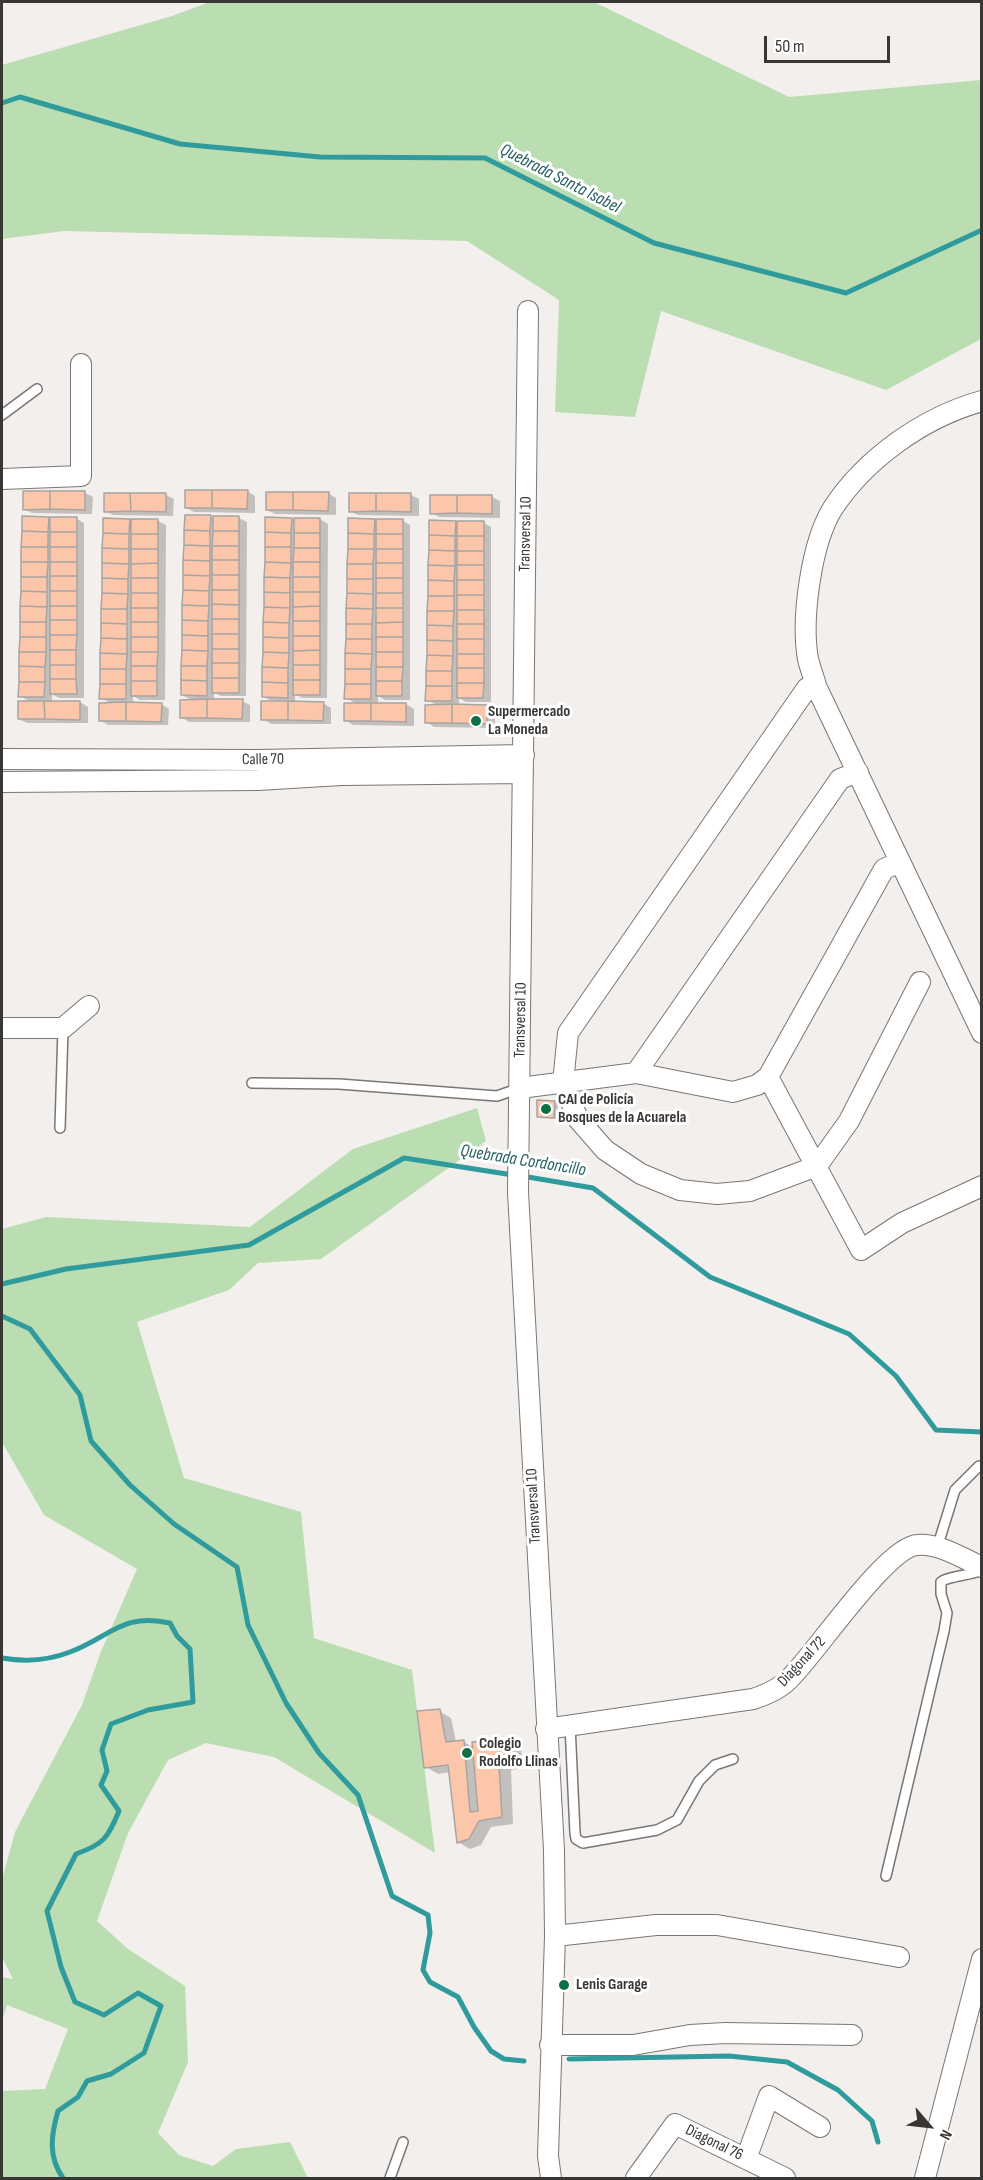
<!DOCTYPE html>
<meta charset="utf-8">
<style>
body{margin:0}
#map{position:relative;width:983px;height:2180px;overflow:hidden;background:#f3efec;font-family:"Sofia Sans Condensed",sans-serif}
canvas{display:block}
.frame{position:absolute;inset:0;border:3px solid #393736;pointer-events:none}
.north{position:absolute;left:899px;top:2096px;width:60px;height:60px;-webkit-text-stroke:4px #fff;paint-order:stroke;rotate:118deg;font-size:16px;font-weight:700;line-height:24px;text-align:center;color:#393736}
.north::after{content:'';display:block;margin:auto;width:21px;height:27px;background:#393736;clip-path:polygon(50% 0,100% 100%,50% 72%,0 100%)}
.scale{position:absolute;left:764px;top:36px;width:126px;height:27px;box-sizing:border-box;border:3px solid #393736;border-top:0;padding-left:8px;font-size:18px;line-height:21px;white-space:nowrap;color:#393736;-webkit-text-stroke:4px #fff;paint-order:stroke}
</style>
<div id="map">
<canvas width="983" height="2180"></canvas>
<div class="frame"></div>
<div class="north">N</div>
<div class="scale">50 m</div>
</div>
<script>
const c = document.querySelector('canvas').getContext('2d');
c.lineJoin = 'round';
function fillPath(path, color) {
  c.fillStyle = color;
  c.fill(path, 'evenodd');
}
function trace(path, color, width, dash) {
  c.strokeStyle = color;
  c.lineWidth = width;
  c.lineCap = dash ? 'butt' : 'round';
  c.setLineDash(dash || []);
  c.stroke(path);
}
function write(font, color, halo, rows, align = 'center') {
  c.font = font + ' "Sofia Sans Condensed",sans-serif';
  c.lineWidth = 6;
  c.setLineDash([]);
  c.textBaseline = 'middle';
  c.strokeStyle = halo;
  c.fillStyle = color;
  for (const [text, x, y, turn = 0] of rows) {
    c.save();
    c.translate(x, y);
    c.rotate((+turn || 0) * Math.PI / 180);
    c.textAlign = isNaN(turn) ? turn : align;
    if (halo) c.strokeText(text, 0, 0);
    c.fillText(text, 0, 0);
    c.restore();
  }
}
const green = new Path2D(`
 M 210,2 L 594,2 L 789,97 L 981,80 L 981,339 L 886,390 L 661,311 L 635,417 L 555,412 L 559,300 L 467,241 L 64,231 L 2,239 L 2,65 L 172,16 Z
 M 477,1108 L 486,1141 L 321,1259 L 258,1263 L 229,1290 L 137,1322 L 184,1478 L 301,1512 L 314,1638 L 412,1670 L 435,1853 L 274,1757 L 206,1743 L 168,1760 L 128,1833 L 97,1921 L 128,1949 L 185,1986 L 188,2062 L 158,2133 L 179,2155 L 213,2166 L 236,2149 L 290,2142 L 308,2178 L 2,2178 L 2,2091 L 45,2089 L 68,2029 L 7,2005 L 2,2021 L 2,1977 L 13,1979 L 2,1957 L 2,1879 L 15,1832 L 82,1705 L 100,1654 L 137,1569 L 44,1515 L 2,1442 L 2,1229 L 46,1217 L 250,1227 L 353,1149 Z`);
const shadow = new Path2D(`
 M 247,491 L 255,496 L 255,513 L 194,512 L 186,508 Z
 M 85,493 L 93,497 L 92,514 L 32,513 L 24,509 Z
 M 328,493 L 336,498 L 336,515 L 275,514 L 267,510 Z
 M 166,495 L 174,499 L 173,516 L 113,515 L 105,511 Z
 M 411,495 L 419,499 L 419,516 L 358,515 L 350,511 Z
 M 492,497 L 500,501 L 500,518 L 439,517 L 432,513 Z
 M 210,517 L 239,518 L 247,522 L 246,696 L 221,696 L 214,693 L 214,701 L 242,701 L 250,705 L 250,722 L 189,722 L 181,717 L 193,701 L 182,695 Z
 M 48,518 L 77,519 L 84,523 L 84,698 L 59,698 L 52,694 L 52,702 L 80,702 L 88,707 L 88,723 L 27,723 L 19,719 L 31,702 L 20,696 Z
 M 291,519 L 320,519 L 328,524 L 327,698 L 302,698 L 295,694 L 295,703 L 323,703 L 331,708 L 331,724 L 271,724 L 263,719 L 274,703 L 263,696 Z
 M 129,520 L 158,521 L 166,525 L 165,700 L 140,700 L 133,696 L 133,704 L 161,704 L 169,709 L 168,725 L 108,725 L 100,720 L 112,704 L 101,698 Z
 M 374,520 L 403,521 L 410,525 L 410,700 L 385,700 L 378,696 L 378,704 L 406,704 L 414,709 L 414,726 L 353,725 L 345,720 L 357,704 L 346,698 Z
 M 455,522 L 484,523 L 491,527 L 491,702 L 466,702 L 459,698 L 459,706 L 487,706 L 495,711 L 495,728 L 434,727 L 427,722 L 438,706 L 427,700 Z
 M 554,1102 L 558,1104 L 557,1119 L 538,1116 Z
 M 439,1711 L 451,1718 L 456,1742 L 464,1742 L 474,1748 L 509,1741 L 521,1748 L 523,1768 L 511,1770 L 513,1824 L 491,1827 L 481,1845 L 470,1849 L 458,1842 L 451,1772 L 438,1774 L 426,1767 Z`);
const stream = new Path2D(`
 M 2,103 L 20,97 L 180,144 L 320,157 L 485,158 L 654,243 L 846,293 L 982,230
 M 522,1176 L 593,1188 L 710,1277 L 849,1334 L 896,1376 L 936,1430 L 982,1432
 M 2,1284 L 66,1269 L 249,1245 L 404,1158 L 513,1175
 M 2,1316 L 30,1329 L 80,1395 L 91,1441 L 130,1485 L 174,1524 L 237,1567 L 248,1625 L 286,1703 L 319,1753 L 358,1795 L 392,1896 L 428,1915 L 430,1933 L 423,1970 L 430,1982 L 458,1997 L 474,2027 L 491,2051 L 504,2059 L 524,2061
 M 2,1658 C 25,1662 47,1661 70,1652 C 109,1638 122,1612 170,1623 L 177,1636 L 190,1649 L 193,1702 L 148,1710 L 111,1724 L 102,1750 L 107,1771 L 101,1785 L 119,1811 C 108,1838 104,1844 76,1854 L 47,1911 L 61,1967 L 75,2002 L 104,2015 L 138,1993 L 161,2006 L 144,2053 L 111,2074 L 87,2081 L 78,2097 L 58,2111 C 51,2135 48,2157 63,2178
 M 569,2059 L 729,2056 L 787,2062 L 838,2090 L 872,2121 L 878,2142`);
const building = new Path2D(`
 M 185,490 L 212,490 L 212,508 L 185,508 Z
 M 212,490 L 248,490 L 247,509 L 212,508 Z
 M 23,491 L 50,491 L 50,509 L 23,510 Z
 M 50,491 L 85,491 L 85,510 L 50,509 Z
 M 266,492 L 293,492 L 293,510 L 266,510 Z
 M 293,492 L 329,492 L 328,511 L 293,510 Z
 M 104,493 L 130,493 L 131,511 L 104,512 Z
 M 130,493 L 166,493 L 166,512 L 131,511 Z
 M 349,493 L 376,493 L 376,511 L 349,512 Z
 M 376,493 L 411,493 L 411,512 L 376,511 Z
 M 430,495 L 457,495 L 457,513 L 430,514 Z
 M 457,495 L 492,495 L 492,514 L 457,513 Z
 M 185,515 L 211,515 L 210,531 L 184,530 Z
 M 22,516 L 49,517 L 48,532 L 22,531 Z
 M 213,516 L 239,516 L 239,531 L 213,531 Z
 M 50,517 L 77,517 L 77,532 L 50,532 Z
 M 265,517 L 292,518 L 291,533 L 265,532 Z
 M 103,518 L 130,519 L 129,534 L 103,533 Z
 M 294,518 L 320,518 L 320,533 L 294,533 Z
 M 348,518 L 375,519 L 374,534 L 348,533 Z
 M 131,519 L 158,519 L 158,534 L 131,534 Z
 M 376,519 L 403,519 L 403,534 L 376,534 Z
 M 429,520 L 456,521 L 455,536 L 429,535 Z
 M 457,521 L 484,521 L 484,536 L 457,536 Z
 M 184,530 L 210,531 L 210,546 L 184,545 Z
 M 22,531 L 48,532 L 48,547 L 21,547 Z
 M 213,531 L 239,531 L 239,546 L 212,546 Z
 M 50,532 L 77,532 L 77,547 L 50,547 Z
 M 265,532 L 291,533 L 291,547 L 265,547 Z
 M 103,533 L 129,534 L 129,549 L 102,548 Z
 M 294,533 L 320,533 L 320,548 L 294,548 Z
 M 348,533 L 374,534 L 374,549 L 348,549 Z
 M 131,534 L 158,534 L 158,549 L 131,549 Z
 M 376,534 L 403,534 L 403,549 L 376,549 Z
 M 429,535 L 455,536 L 455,551 L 429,550 Z
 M 457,536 L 484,536 L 484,551 L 457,551 Z
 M 184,545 L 210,546 L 210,561 L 183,560 Z
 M 212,546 L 239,546 L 239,560 L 212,560 Z
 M 21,547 L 48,547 L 48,562 L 21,562 Z
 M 50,547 L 77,547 L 77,562 L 50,562 Z
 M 265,547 L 291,547 L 291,563 L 265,562 Z
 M 102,548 L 129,549 L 129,564 L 102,563 Z
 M 294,548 L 320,548 L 320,562 L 293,562 Z
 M 131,549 L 158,549 L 158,563 L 131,564 Z
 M 348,549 L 374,549 L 373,564 L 347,564 Z
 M 376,549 L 403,549 L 403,563 L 376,563 Z
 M 429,550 L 455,551 L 455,566 L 428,565 Z
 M 457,551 L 484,551 L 484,565 L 457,565 Z
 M 183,560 L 210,561 L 210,576 L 183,575 Z
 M 212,560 L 239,560 L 239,575 L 212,575 Z
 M 21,562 L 48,562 L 47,577 L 21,577 Z
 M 50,562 L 77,562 L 77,576 L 50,576 Z
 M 265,562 L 291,563 L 290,578 L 264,577 Z
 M 293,562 L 320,562 L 320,577 L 293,577 Z
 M 102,563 L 129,564 L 128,579 L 102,578 Z
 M 158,563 L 158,578 L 131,578 L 131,564 Z
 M 376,563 L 403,563 L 403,578 L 376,578 Z
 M 347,564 L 373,564 L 373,579 L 347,579 Z
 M 428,565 L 455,566 L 454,581 L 428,580 Z
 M 457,565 L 484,565 L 484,580 L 457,580 Z
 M 183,575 L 210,576 L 209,591 L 183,590 Z
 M 212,575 L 239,575 L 239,590 L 212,590 Z
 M 50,576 L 77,576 L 77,591 L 50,591 Z
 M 21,577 L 47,577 L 47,592 L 21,591 Z
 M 264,577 L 290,578 L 290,593 L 264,592 Z
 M 293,577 L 320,577 L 320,592 L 293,592 Z
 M 102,578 L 128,579 L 128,594 L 102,593 Z
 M 131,578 L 158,578 L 158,593 L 131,593 Z
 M 376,578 L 403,578 L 403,593 L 376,593 Z
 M 347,579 L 373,579 L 373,594 L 347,593 Z
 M 428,580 L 454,581 L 454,596 L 428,596 Z
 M 457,580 L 484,580 L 484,595 L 457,595 Z
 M 183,590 L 209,591 L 209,606 L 182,605 Z
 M 212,590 L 239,590 L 239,605 L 212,604 Z
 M 21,591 L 47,592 L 47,607 L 20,606 Z
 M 50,591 L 77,591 L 77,606 L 50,606 Z
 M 264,592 L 290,593 L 290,608 L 264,607 Z
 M 293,592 L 320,592 L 320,606 L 293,607 Z
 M 102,593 L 128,594 L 127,609 L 101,609 Z
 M 131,593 L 158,593 L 158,608 L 131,608 Z
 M 347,593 L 373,594 L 373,609 L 346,608 Z
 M 376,593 L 403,593 L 403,608 L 376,608 Z
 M 457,595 L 484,595 L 484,610 L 457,610 Z
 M 428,596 L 454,596 L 454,611 L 427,611 Z
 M 212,604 L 239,605 L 239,619 L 212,619 Z
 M 182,605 L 209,606 L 208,621 L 182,620 Z
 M 20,606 L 47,607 L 46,622 L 20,622 Z
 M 50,606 L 77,606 L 77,620 L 50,620 Z
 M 320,606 L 320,621 L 293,621 L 293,607 Z
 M 264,607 L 290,608 L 289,623 L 263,622 Z
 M 131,608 L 158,608 L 158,622 L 131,622 Z
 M 346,608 L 373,609 L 372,624 L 346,624 Z
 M 376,608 L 403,608 L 403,622 L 376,623 Z
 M 101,609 L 127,609 L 127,624 L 101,623 Z
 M 457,610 L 484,610 L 484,624 L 457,624 Z
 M 427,611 L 454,611 L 453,626 L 427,625 Z
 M 212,619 L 239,619 L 239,634 L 212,634 Z
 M 50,620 L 77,620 L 77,635 L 50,635 Z
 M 182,620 L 208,621 L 208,636 L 182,635 Z
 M 293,621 L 320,621 L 320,636 L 293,636 Z
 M 20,622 L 46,622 L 46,637 L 20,637 Z
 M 131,622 L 158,622 L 158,637 L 131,637 Z
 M 263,622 L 289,623 L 289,638 L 263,637 Z
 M 403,622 L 403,637 L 376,637 L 376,623 Z
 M 101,623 L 127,624 L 127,639 L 101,638 Z
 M 346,624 L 372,624 L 372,639 L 346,639 Z
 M 457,624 L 484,624 L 484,639 L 457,639 Z
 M 427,625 L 453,626 L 453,641 L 427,640 Z
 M 212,634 L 239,634 L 239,649 L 212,649 Z
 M 50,635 L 77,635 L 76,650 L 50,650 Z
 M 182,635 L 208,636 L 208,651 L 182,650 Z
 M 293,636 L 320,636 L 320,650 L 293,651 Z
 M 20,637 L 46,637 L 46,652 L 19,652 Z
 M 131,637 L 158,637 L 158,652 L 131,652 Z
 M 263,637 L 289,638 L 289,653 L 263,652 Z
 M 376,637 L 403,637 L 403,652 L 376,652 Z
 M 101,638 L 127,639 L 127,654 L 100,653 Z
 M 346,639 L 372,639 L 372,654 L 345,653 Z
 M 457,639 L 484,639 L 484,654 L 457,654 Z
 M 427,640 L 453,641 L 453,656 L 427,655 Z
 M 212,649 L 239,649 L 239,663 L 212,663 Z
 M 50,650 L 76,650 L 76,665 L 50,665 Z
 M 182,650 L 208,651 L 207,666 L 181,666 Z
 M 320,650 L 320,665 L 293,665 L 293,651 Z
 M 19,652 L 46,652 L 45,667 L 19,666 Z
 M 131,652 L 158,652 L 157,666 L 131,666 Z
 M 263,652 L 289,653 L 288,668 L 262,667 Z
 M 376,652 L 403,652 L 403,667 L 376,667 Z
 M 100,653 L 127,654 L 126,669 L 100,669 Z
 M 345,653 L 372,654 L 371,669 L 345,669 Z
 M 457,654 L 484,654 L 484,668 L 457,668 Z
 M 427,655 L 453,656 L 452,671 L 426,671 Z
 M 212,663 L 239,663 L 239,678 L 212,678 Z
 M 50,665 L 76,665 L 76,679 L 50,679 Z
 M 293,665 L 320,665 L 320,680 L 293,680 Z
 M 19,666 L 45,667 L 45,682 L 19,682 Z
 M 131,666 L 157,666 L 157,681 L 131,681 Z
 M 181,666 L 207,666 L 207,681 L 181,680 Z
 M 262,667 L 288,668 L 288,683 L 262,682 Z
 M 376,667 L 403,667 L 402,681 L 376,681 Z
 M 457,668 L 484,668 L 484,683 L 457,683 Z
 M 100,669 L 126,669 L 126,684 L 100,684 Z
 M 345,669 L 371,669 L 371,684 L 345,684 Z
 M 426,671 L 452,671 L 452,686 L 426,686 Z
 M 212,678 L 239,678 L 239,693 L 212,693 Z
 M 50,679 L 76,679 L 77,694 L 50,694 Z
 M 181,680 L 207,681 L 207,696 L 181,695 Z
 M 293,680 L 320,680 L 320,695 L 293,695 Z
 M 131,681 L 157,681 L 157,696 L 131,696 Z
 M 376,681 L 402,681 L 402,696 L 376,696 Z
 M 19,682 L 45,682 L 44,697 L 18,697 Z
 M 262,682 L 288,683 L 288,698 L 262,697 Z
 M 457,683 L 484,683 L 483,698 L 457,698 Z
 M 100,684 L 126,684 L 126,699 L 99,699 Z
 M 345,684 L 371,684 L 371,699 L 344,699 Z
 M 426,686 L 452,686 L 452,701 L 425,701 Z
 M 207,699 L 243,699 L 242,719 L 207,718 Z
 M 207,699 L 207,718 L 180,718 L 180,700 Z
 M 18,701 L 44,701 L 45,719 L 18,719 Z
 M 44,701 L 80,701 L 80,720 L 45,719 Z
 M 261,701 L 288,701 L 288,720 L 261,720 Z
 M 288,701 L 324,702 L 323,721 L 288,720 Z
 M 126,702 L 126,721 L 99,721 L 99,703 Z
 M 126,702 L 162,703 L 161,722 L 126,721 Z
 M 344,703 L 371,703 L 371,721 L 344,721 Z
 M 371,703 L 406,703 L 406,722 L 371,721 Z
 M 452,704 L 452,723 L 425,723 L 425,705 Z
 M 452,704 L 487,705 L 487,724 L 452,723 Z
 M 537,1100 L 555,1101 L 554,1118 L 537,1117 Z
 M 440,1709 L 446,1742 L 464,1740 L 470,1812 L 478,1811 L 472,1742 L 510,1739 L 511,1761 L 499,1764 L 502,1817 L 479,1821 L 469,1839 L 457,1843 L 448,1765 L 424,1768 L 417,1711 Z`);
const service = new Path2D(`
 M 2,415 L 37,389
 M 252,1083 L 339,1084 L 497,1096 L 520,1088
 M 60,1128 L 63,1028
 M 937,1548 L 955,1490 L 979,1466
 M 570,1725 L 575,1833 L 576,1839 L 583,1843 L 657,1830 L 677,1820 L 699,1781 L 715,1765 L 733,1759
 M 886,1876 L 944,1631 L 947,1613 L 941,1594 L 941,1582 C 948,1576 969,1576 982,1570
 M 390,2178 L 403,2142`);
const minor = new Path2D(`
 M 528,311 L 518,1192 L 554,1850 L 555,1936 L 548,2156 L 551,2178
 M 982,401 C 924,417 866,458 833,508 C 811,543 801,619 808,659 C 810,668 814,677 816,686 L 982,1033
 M 2,479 L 81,476 L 81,364
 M 816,686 L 807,688 L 568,1033 L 563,1083 L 578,1119 L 605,1150 L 641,1174 L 680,1190 L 717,1194 L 750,1191 L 817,1166 L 849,1121 L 920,982
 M 2,759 L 258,760 L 524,755
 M 2,782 L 258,780 L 341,775 L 523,773
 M 2,1028 L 63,1028 L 89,1006
 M 636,1073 L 840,779 L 858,772
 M 768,1077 L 861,1250 L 902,1223 L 982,1186
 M 520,1088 L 636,1073 L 733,1092 L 757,1085 L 768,1077 L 884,869 L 900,862
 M 546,1729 L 753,1699 C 768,1694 782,1688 792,1676 C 817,1651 887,1547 917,1545 C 939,1543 962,1558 982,1567
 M 555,1936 L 656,1925 L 717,1925 L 899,1957
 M 550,2045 L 633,2045 L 690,2035 L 725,2033 L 852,2035
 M 746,2159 L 769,2096 L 820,2127
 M 636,2178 L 675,2124 L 785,2178
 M 925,2178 L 982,1959`);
const markers = [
 [476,721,6,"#0f7045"],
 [546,1109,6,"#0f7045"],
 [467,1753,6,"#0f7045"],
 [564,1985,6,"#0f7045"]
];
const streetNames = [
 ["Transversal 10",526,534,-89],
 ["Calle 70",263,760,-1],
 ["Transversal 10",521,1020,-89],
 ["Transversal 10",534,1506,-93],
 ["Diagonal 72",802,1662,-47],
 ["Diagonal 76",714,2143,26]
];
const poiNames = [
 ["Supermercado",488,712],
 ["La Moneda",488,730],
 ["CAI de Policía",558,1100],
 ["Bosques de la Acuarela",558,1118],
 ["Colegio",479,1744],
 ["Rodolfo Llinas",479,1762],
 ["Lenis Garage",576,1985]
];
const waterNames = [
 ["Quebrada Santa Isabel",560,179,27],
 ["Quebrada Cordoncillo",523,1161,9]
];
fillPath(green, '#badeb1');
fillPath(shadow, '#0003');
trace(stream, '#2f9b9c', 5);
fillPath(building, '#fcc6ab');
trace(building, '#a8a4a1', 1.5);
trace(service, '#7b7674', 12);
trace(minor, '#7b7674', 22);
trace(service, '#fff', 9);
trace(minor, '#fff', 20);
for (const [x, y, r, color] of markers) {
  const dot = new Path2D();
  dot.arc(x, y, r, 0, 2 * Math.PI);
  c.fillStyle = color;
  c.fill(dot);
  trace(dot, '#fff', 2);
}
write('16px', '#393736', '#fff', streetNames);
write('bold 16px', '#393736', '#fff', poiNames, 'left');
write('italic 18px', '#255f5f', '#fff', waterNames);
</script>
